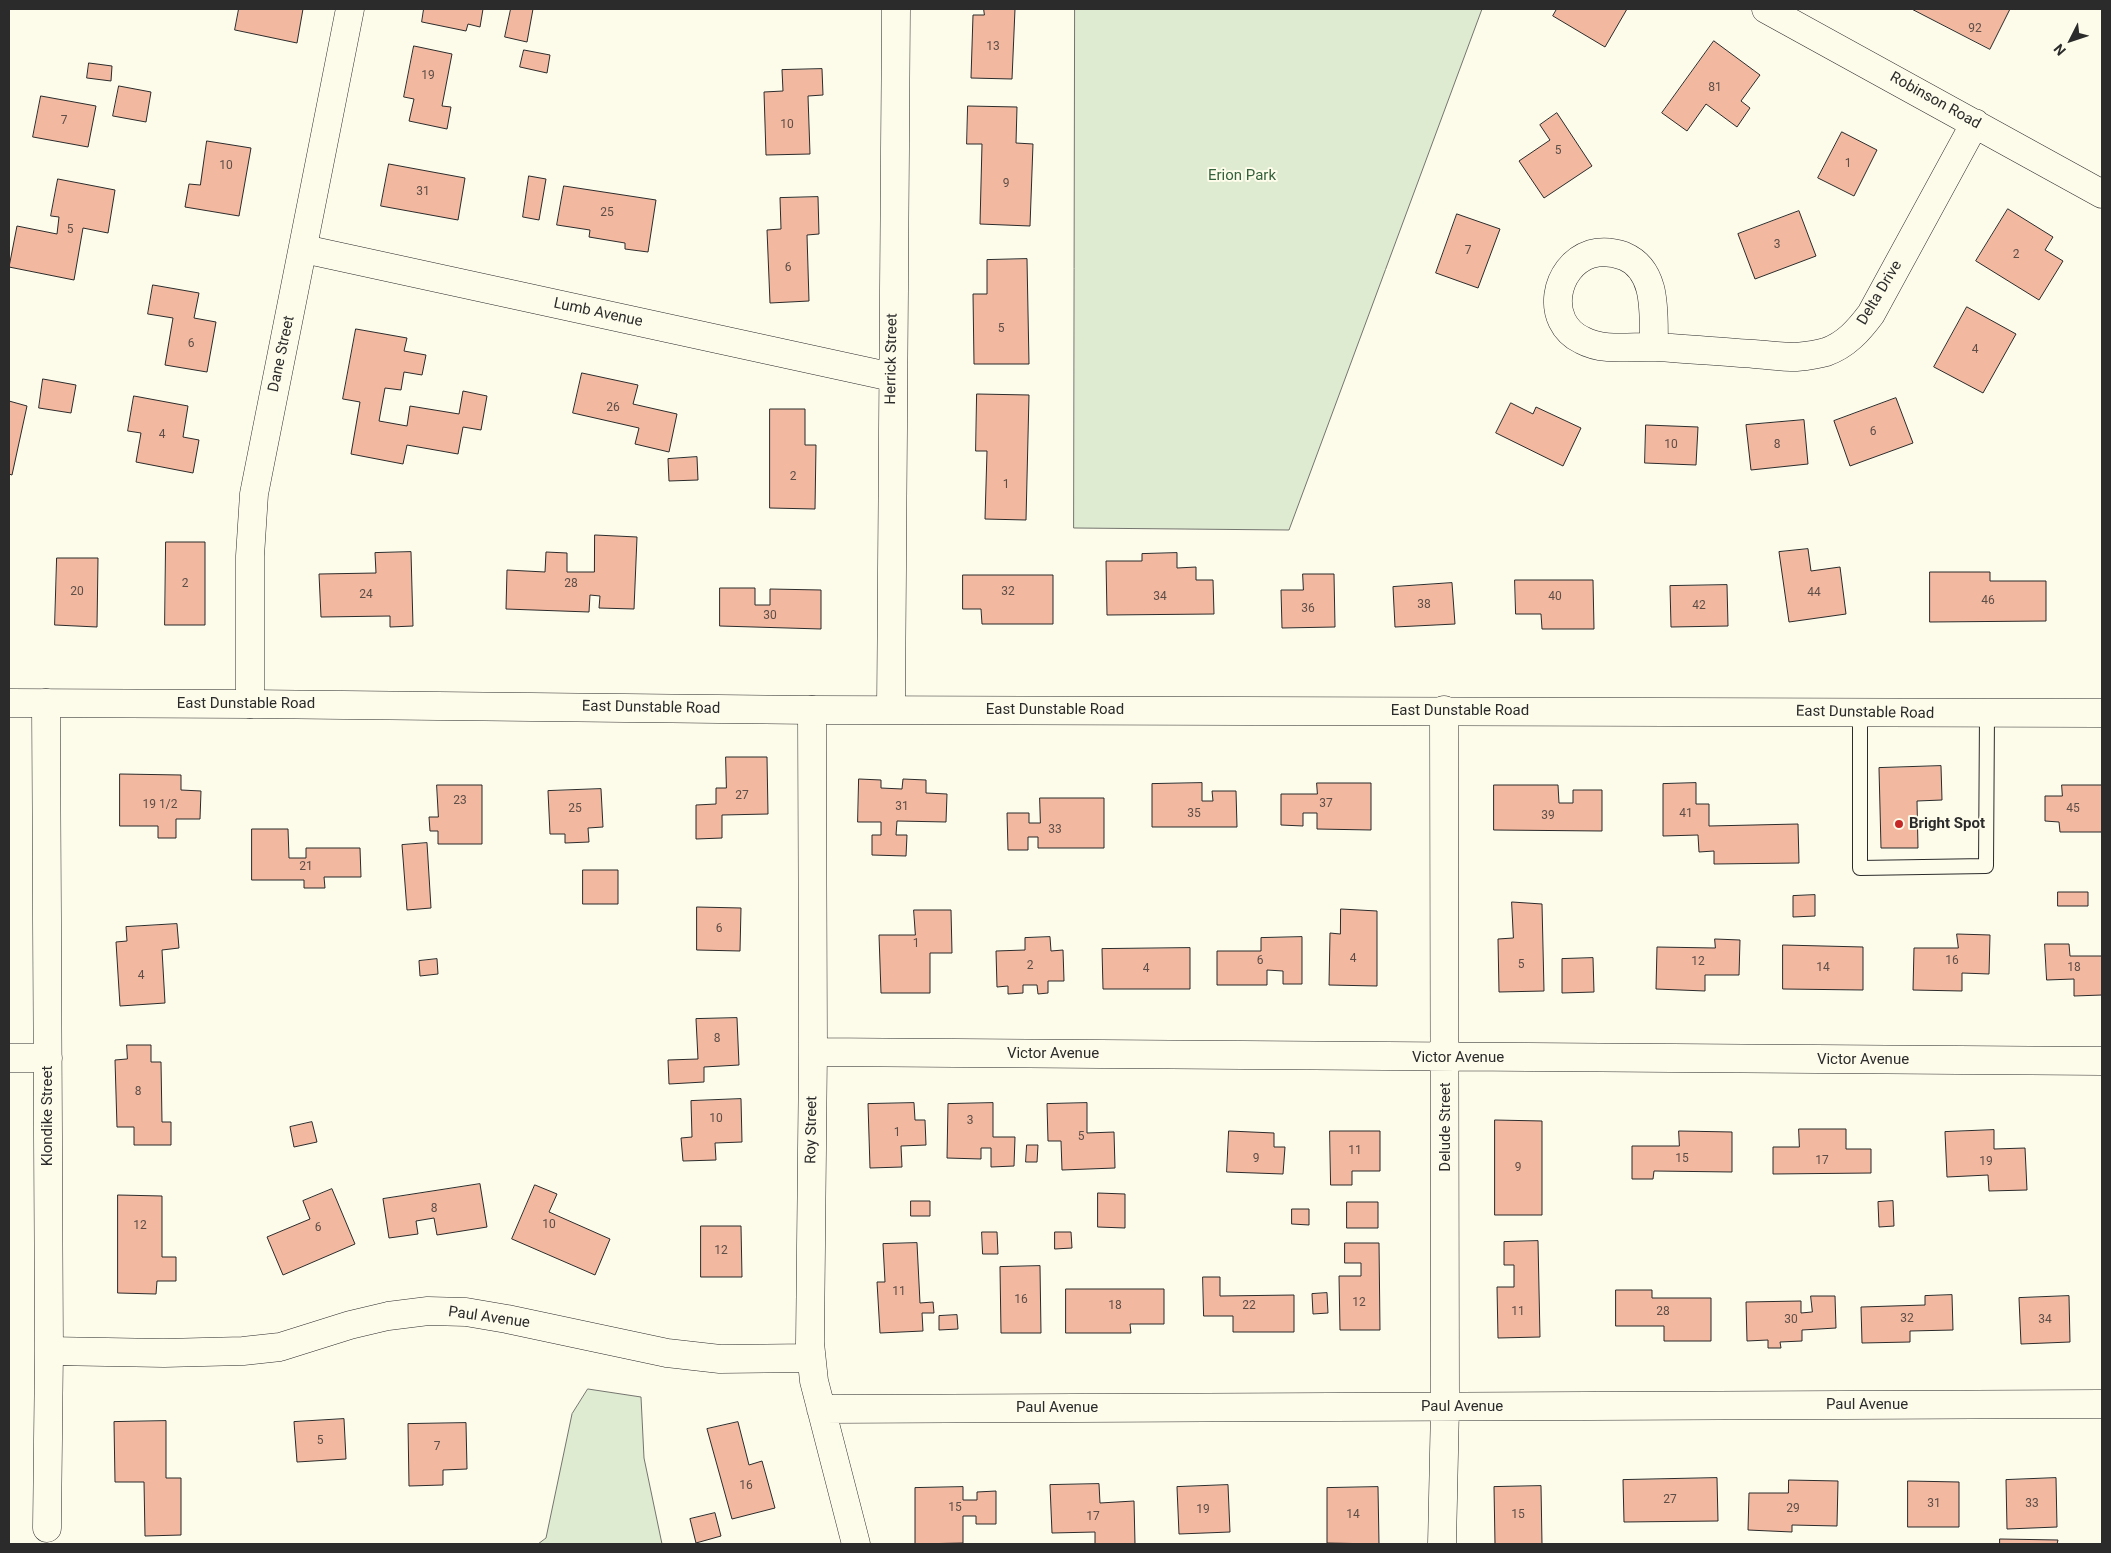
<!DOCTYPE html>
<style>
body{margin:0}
#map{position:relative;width:2111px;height:1553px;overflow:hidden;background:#fdfbea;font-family:Roboto,sans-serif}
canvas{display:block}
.frame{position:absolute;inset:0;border:10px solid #2b2b2b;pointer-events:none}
.north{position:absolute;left:2046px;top:15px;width:50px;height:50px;-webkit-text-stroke:4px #fdfbea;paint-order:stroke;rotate:229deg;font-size:14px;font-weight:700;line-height:20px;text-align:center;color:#2b2b2b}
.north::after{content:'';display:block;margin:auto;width:18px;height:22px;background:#2b2b2b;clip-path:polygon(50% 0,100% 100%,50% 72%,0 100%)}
</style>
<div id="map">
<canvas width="2111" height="1553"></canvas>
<div class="frame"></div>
<div class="north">N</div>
</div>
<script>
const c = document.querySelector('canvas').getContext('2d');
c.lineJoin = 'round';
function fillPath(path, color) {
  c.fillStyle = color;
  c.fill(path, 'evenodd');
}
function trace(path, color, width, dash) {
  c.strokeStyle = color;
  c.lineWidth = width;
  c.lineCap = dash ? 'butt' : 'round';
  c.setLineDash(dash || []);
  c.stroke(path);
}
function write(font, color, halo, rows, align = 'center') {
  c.font = font + ' Roboto,sans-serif';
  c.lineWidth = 4;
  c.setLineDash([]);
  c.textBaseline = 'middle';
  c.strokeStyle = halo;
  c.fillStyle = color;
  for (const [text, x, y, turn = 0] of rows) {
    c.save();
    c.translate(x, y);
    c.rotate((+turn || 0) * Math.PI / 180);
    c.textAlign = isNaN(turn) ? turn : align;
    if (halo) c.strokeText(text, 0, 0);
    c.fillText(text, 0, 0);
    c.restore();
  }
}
const green = new Path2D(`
 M 1075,9 L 1482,9 L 1289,530 L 1074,528 Z
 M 588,1389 L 641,1397 L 644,1458 L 662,1544 L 538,1544 L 546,1538 L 572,1414 Z`);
const building = new Path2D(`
 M 239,9 L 303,9 L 297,43 L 235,30 Z
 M 424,9 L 483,9 L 480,27 L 468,24 L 466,31 L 422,22 Z
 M 511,9 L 533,9 L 527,42 L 505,37 Z
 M 984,9 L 1015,9 L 1012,79 L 971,78 L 973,15 L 984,15 Z
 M 1557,9 L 1627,9 L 1605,47 L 1553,16 Z
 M 1912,9 L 2010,9 L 1990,49 Z
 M 1714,41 L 1760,75 L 1741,101 L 1750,108 L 1737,127 L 1706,104 L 1687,131 L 1662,113 Z
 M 414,46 L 452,54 L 442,106 L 451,107 L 447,129 L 409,121 L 414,99 L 404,97 Z
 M 524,50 L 550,55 L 547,73 L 520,67 Z
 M 89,63 L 112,66 L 111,81 L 87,78 Z
 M 822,69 L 823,95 L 808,96 L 810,154 L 766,155 L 764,92 L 783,91 L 782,70 Z
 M 119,86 L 151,92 L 146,122 L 113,116 Z
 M 41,96 L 96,106 L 88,147 L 33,137 Z
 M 968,106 L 1017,107 L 1016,143 L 1033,144 L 1030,226 L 980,224 L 982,144 L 967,144 Z
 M 1557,113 L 1592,166 L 1544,198 L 1519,161 L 1550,140 L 1540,125 Z
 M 1842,132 L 1877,150 L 1854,196 L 1818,178 Z
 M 207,141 L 251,148 L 239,216 L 185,207 L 189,184 L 200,185 Z
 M 389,164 L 465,178 L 458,220 L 381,206 Z
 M 529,176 L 546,179 L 539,220 L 523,217 Z
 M 58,179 L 115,190 L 108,233 L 83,228 L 74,280 L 9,267 L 17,226 L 57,234 L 59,217 L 51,216 Z
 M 564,186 L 656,200 L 648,252 L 625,249 L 625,243 L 589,237 L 590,230 L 557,225 Z
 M 818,197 L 819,234 L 807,235 L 809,301 L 770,303 L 767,230 L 781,229 L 780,198 Z
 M 2008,209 L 2053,237 L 2045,250 L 2063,261 L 2039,300 L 1976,261 Z
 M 1799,211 L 1816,256 L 1755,279 L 1738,234 Z
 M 1457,214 L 1500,229 L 1478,288 L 1436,273 Z
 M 1027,259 L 1029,364 L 974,364 L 973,294 L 987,294 L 987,260 Z
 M 153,285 L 199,293 L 194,318 L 216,322 L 207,372 L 165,365 L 173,318 L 148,314 Z
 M 1967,307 L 2016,334 L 1983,393 L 1934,367 Z
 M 356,329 L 407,338 L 404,351 L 426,355 L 422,375 L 404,372 L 401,390 L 385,388 L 379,421 L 407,426 L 410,406 L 459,414 L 463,391 L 487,396 L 481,430 L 463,427 L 458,454 L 407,445 L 403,464 L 351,454 L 360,402 L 343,399 Z
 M 582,373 L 638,385 L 633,404 L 677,414 L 669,452 L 635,444 L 639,428 L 573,413 Z
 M 43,379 L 76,385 L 71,413 L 39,408 Z
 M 977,394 L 1029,395 L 1026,520 L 985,519 L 987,451 L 976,451 Z
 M 134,396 L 188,406 L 183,437 L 199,440 L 193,473 L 136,462 L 141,433 L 128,431 Z
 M 1896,398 L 1913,443 L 1850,466 L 1834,421 Z
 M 9,401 L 27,406 L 12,475 L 9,474 Z
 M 1511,403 L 1533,414 L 1536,407 L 1581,428 L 1563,466 L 1496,433 Z
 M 770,409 L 805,409 L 805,445 L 816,445 L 815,509 L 770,508 Z
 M 1804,420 L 1808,464 L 1751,470 L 1746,425 Z
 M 1646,425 L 1698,427 L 1696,465 L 1645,463 Z
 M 697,457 L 698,480 L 669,481 L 668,459 Z
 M 595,535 L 637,537 L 634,609 L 599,608 L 600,596 L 590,595 L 589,612 L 506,609 L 507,570 L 545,572 L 546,552 L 567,553 L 567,572 L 594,572 Z
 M 166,542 L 205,542 L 205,625 L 165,625 Z
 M 1808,549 L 1811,571 L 1840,567 L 1846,614 L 1789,622 L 1779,552 Z
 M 411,552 L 413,626 L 390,627 L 390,616 L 321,617 L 319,574 L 376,573 L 375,553 Z
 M 1177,553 L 1177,568 L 1196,567 L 1196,580 L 1213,580 L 1214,614 L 1107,615 L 1106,561 L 1142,561 L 1142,554 Z
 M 57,558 L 98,558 L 97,627 L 55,625 Z
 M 1930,572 L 1990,572 L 1990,581 L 2046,581 L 2046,621 L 1930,622 Z
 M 1303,574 L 1334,574 L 1335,627 L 1282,628 L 1281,590 L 1303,590 Z
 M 963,575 L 1053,575 L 1053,624 L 982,624 L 981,609 L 963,609 Z
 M 1515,580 L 1593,580 L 1594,629 L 1542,629 L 1541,614 L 1516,614 Z
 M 1452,583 L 1455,624 L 1395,627 L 1393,587 Z
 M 1727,585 L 1728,626 L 1671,627 L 1670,586 Z
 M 720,588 L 755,588 L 755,605 L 770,605 L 770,589 L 821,590 L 821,629 L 720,626 Z
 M 726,757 L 767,757 L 768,814 L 722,815 L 722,838 L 696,839 L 696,805 L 716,804 L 716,788 L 726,788 Z
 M 1941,766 L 1942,800 L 1917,801 L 1918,848 L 1881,848 L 1879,768 Z
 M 120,774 L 181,775 L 181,790 L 201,791 L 200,819 L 176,819 L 176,838 L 158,838 L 158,826 L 120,826 Z
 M 859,779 L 881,780 L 881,788 L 902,789 L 903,779 L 926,780 L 926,793 L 947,794 L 946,822 L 897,821 L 896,835 L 907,835 L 906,856 L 872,855 L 872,835 L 881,835 L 881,822 L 858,822 Z
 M 1202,783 L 1202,801 L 1213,801 L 1212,791 L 1236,791 L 1237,827 L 1152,827 L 1152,784 Z
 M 1317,783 L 1371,783 L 1371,830 L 1317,829 L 1317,813 L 1303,813 L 1303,826 L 1281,825 L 1281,794 L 1317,794 Z
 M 1696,783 L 1696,804 L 1709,804 L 1709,826 L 1798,824 L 1799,863 L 1714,864 L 1714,851 L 1699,852 L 1698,835 L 1663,836 L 1663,784 Z
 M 437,785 L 482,785 L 482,844 L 438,844 L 438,831 L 430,831 L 429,817 L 438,817 Z
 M 1494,785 L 1558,785 L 1559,803 L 1573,803 L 1573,790 L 1602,790 L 1602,831 L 1494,830 Z
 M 2062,785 L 2102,785 L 2102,832 L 2060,832 L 2059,822 L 2045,821 L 2045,796 L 2062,796 Z
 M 601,789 L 603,827 L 588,828 L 589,842 L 565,843 L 565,834 L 550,834 L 548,791 Z
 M 1040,798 L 1104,798 L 1104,848 L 1038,848 L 1038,837 L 1028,837 L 1028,850 L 1008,850 L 1007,813 L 1029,813 L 1029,823 L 1040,823 Z
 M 252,829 L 288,829 L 289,858 L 306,858 L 306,848 L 360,848 L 361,877 L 324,877 L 325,888 L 304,888 L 304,880 L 252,880 Z
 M 427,843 L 431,908 L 407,910 L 402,845 Z
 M 583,870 L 618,870 L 618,904 L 583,904 Z
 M 2058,892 L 2088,892 L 2088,906 L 2058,906 Z
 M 1815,895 L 1815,916 L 1793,917 L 1793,896 Z
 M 1512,902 L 1542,904 L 1544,991 L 1499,992 L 1498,939 L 1513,938 Z
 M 697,907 L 741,908 L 740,951 L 697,950 Z
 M 1341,909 L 1377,911 L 1377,986 L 1329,985 L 1330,933 L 1340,934 Z
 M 914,910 L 951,910 L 952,953 L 930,953 L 930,993 L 881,993 L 879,935 L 915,935 Z
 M 177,924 L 179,948 L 162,950 L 165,1003 L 120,1006 L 116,942 L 127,941 L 126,927 Z
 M 1957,934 L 1990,935 L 1989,974 L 1962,973 L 1962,991 L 1913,990 L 1914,948 L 1958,948 Z
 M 1050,937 L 1051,951 L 1063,950 L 1064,981 L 1048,981 L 1048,993 L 1038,994 L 1037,985 L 1023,985 L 1023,993 L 1008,994 L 1008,986 L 997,987 L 996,951 L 1025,950 L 1025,938 Z
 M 1302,937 L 1302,984 L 1283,984 L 1283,971 L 1267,970 L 1267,985 L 1217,985 L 1217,951 L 1261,951 L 1261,938 Z
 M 1715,939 L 1740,940 L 1739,975 L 1705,975 L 1705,991 L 1656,989 L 1657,947 L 1715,948 Z
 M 2045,944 L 2069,944 L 2070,956 L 2102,956 L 2102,995 L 2074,996 L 2074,979 L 2047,980 Z
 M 1783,945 L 1863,947 L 1863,990 L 1783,989 Z
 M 1190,948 L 1190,989 L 1103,989 L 1102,949 Z
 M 1593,958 L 1594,992 L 1562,993 L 1562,959 Z
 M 437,959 L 438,974 L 420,976 L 419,961 Z
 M 737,1018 L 739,1065 L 704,1067 L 704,1082 L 669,1084 L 668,1060 L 698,1059 L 696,1019 Z
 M 127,1045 L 151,1045 L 151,1062 L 161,1062 L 162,1122 L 171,1122 L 171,1145 L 134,1145 L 134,1127 L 117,1127 L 115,1060 L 127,1059 Z
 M 741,1099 L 742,1142 L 715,1143 L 716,1160 L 683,1161 L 681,1138 L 692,1137 L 691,1101 Z
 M 914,1103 L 915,1120 L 925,1120 L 926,1145 L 901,1146 L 902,1167 L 870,1168 L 868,1104 Z
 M 993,1103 L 993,1137 L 1015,1137 L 1014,1166 L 991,1167 L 991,1148 L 981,1148 L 981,1159 L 947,1158 L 948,1104 Z
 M 1087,1103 L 1087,1133 L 1114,1132 L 1115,1168 L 1062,1170 L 1061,1141 L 1048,1141 L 1047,1104 Z
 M 1495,1120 L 1542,1121 L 1542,1215 L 1495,1215 Z
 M 312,1122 L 317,1142 L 294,1147 L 290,1127 Z
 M 1799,1129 L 1846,1129 L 1846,1149 L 1871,1149 L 1871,1173 L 1773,1174 L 1773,1147 L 1799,1147 Z
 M 1994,1130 L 1994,1149 L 2025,1148 L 2027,1190 L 1989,1191 L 1988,1175 L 1947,1177 L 1945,1132 Z
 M 1229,1131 L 1274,1133 L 1274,1147 L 1285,1147 L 1283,1174 L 1227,1172 Z
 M 1330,1131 L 1380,1131 L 1380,1171 L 1352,1171 L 1352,1185 L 1331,1185 Z
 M 1679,1131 L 1732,1132 L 1732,1172 L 1654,1171 L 1653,1179 L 1632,1179 L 1632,1146 L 1679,1146 Z
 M 1027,1145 L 1038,1145 L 1037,1162 L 1026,1162 Z
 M 480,1184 L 487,1227 L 437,1235 L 434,1218 L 416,1221 L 418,1234 L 389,1238 L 383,1199 Z
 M 535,1185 L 557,1194 L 549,1212 L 610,1239 L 595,1275 L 512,1239 Z
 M 332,1189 L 355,1244 L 283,1275 L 267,1237 L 310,1219 L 303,1201 Z
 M 1098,1193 L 1125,1194 L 1125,1228 L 1098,1227 Z
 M 118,1195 L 162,1196 L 162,1257 L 176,1257 L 176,1281 L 157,1281 L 156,1294 L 118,1293 Z
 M 911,1201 L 930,1201 L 930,1216 L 911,1216 Z
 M 1893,1201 L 1894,1226 L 1879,1227 L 1878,1202 Z
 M 1347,1202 L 1378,1202 L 1378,1228 L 1347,1228 Z
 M 1292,1209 L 1309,1209 L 1309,1225 L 1292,1224 Z
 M 701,1226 L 741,1226 L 742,1277 L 701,1277 Z
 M 982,1232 L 997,1232 L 998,1254 L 983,1254 Z
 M 1055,1232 L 1071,1232 L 1072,1248 L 1055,1249 Z
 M 1538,1241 L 1540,1337 L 1498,1338 L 1497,1287 L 1514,1287 L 1514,1265 L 1504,1265 L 1504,1242 Z
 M 917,1243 L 920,1303 L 933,1302 L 934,1313 L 922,1313 L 923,1331 L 880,1333 L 877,1282 L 885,1282 L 883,1244 Z
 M 1345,1243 L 1379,1243 L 1380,1330 L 1340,1330 L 1339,1276 L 1361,1276 L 1361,1263 L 1345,1263 Z
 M 1040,1266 L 1041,1333 L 1001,1333 L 1000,1267 Z
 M 1203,1277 L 1220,1277 L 1220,1296 L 1294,1295 L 1294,1332 L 1233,1332 L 1233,1316 L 1204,1316 Z
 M 1066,1289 L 1164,1289 L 1164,1324 L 1130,1324 L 1131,1333 L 1066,1333 Z
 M 1616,1290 L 1652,1290 L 1652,1298 L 1711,1298 L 1711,1341 L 1664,1341 L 1664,1326 L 1616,1326 Z
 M 1327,1293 L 1328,1313 L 1313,1314 L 1312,1294 Z
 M 1952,1295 L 1953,1330 L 1910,1331 L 1910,1342 L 1862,1343 L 1861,1307 L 1925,1305 L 1925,1296 Z
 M 1811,1296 L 1835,1296 L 1836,1328 L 1802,1330 L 1802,1341 L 1780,1342 L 1781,1348 L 1768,1348 L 1768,1340 L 1747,1341 L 1746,1302 L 1801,1301 L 1801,1313 L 1812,1312 Z
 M 2069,1296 L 2070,1342 L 2021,1344 L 2019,1298 Z
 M 957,1315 L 958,1329 L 939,1330 L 939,1316 Z
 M 344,1419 L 346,1459 L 297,1462 L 294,1422 Z
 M 166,1421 L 166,1478 L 181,1478 L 181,1535 L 145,1536 L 144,1482 L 115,1482 L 114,1422 Z
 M 738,1422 L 749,1465 L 762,1461 L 775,1508 L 732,1519 L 707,1429 Z
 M 466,1423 L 467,1469 L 443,1470 L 443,1485 L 409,1486 L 408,1424 Z
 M 1717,1478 L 1718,1521 L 1624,1522 L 1623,1480 Z
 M 2056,1478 L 2057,1527 L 2007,1529 L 2006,1480 Z
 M 1789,1480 L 1838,1481 L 1837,1526 L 1792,1525 L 1792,1532 L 1748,1530 L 1749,1493 L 1788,1493 Z
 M 1908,1481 L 1959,1482 L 1959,1527 L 1908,1527 Z
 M 1099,1484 L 1100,1503 L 1134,1501 L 1135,1544 L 1095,1544 L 1095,1532 L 1052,1533 L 1050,1485 Z
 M 1228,1485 L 1230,1532 L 1179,1534 L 1177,1487 Z
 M 1541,1486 L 1542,1544 L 1495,1544 L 1494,1487 Z
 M 963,1487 L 963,1500 L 977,1500 L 977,1492 L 996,1491 L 996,1524 L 976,1524 L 976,1516 L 963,1516 L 963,1543 L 915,1544 L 915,1488 Z
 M 1378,1487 L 1379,1544 L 1327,1543 L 1327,1488 Z
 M 715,1513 L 721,1536 L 696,1543 L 690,1519 Z
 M 2000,1539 L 2058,1540 L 2057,1544 L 2000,1544 Z`);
const lane = new Path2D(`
 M 1860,712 L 1860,868 L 1986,866 L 1987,714`);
const street = new Path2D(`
 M 1766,9 L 2102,194
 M 304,249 L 892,377
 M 1654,347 C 1653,316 1659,271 1624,256 C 1613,252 1602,251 1591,254 C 1554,266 1544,322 1582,340 C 1604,352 1632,346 1656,347 C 1689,349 1722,352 1754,354 C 1768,355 1782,357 1796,357 C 1806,356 1816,355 1826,352 C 1846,345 1859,330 1871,314 L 1975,123
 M 46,703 L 49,1351 L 47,1528
 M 250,704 L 250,556 L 254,494 L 350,9
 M 891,709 L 896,9
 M 812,710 L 813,1052 L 810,1343 L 814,1381 L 856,1544
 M 813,1052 L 2102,1061
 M 9,1058 L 48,1058
 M 49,1351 L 164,1353 L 243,1351 L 280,1347 L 350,1325 L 388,1316 L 428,1311 L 466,1312 L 507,1319 L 667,1353 L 720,1359 L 811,1358
 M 821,1409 L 2102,1404
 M 1442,1544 L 1445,1407 L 1444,710`);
const secondary = new Path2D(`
 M 9,703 L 250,704 L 812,710 L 2102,713`);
const markers = [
 [1899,824,5,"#c62828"]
];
const numberNames = [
 ["92",1975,29],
 ["13",993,47],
 ["19",428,76],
 ["81",1715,88],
 ["7",64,121],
 ["10",787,125],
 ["5",1558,151],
 ["1",1848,164],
 ["10",226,166],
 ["9",1006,184],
 ["31",423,192],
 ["25",607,213],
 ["5",70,230],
 ["3",1777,245],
 ["7",1468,251],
 ["2",2016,255],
 ["6",788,268],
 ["5",1001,329],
 ["6",191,344],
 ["4",1975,350],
 ["26",613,408],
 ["6",1873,432],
 ["4",162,435],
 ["10",1671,445],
 ["8",1777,445],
 ["2",793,477],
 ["1",1006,485],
 ["2",185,584],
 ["28",571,584],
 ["20",77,592],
 ["32",1008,592],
 ["44",1814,593],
 ["24",366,595],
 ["34",1160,597],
 ["40",1555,597],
 ["46",1988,601],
 ["38",1424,605],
 ["42",1699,606],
 ["36",1308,609],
 ["30",770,616],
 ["27",742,796],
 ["23",460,801],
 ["37",1326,804],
 ["19 1/2",160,805],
 ["31",902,807],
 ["25",575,809],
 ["45",2073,809],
 ["35",1194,814],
 ["41",1686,814],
 ["39",1548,816],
 ["33",1055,830],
 ["21",306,867],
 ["6",719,929],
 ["1",916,944],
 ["4",1353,959],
 ["6",1260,961],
 ["16",1952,961],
 ["12",1698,962],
 ["5",1521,965],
 ["2",1030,966],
 ["14",1823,968],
 ["18",2074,968],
 ["4",1146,969],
 ["4",141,976],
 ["8",717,1039],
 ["8",138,1092],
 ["10",716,1119],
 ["3",970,1121],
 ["1",897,1133],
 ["5",1081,1137],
 ["11",1355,1151],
 ["9",1256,1159],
 ["15",1682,1159],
 ["17",1822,1161],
 ["19",1986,1162],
 ["9",1518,1168],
 ["8",434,1209],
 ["10",549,1225],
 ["12",140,1226],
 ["6",318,1228],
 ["12",721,1251],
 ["11",899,1292],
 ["16",1021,1300],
 ["12",1359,1303],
 ["18",1115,1306],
 ["22",1249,1306],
 ["11",1518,1312],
 ["28",1663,1312],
 ["32",1907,1319],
 ["30",1791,1320],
 ["34",2045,1320],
 ["5",320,1441],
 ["7",437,1447],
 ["16",746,1486],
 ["27",1670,1500],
 ["31",1934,1504],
 ["33",2032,1504],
 ["15",955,1508],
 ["29",1793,1509],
 ["19",1203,1510],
 ["14",1353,1515],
 ["15",1518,1515],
 ["17",1093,1517]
];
const streetNames = [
 ["Robinson Road",1935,101,29],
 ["Delta Drive",1880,293,-59],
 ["Lumb Avenue",598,313,12],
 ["Dane Street",282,354,-78],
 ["Herrick Street",892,359,-89],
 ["East Dunstable Road",246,704],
 ["East Dunstable Road",651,708,1],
 ["East Dunstable Road",1055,710],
 ["East Dunstable Road",1460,711],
 ["East Dunstable Road",1865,713,1],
 ["Victor Avenue",1053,1054],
 ["Victor Avenue",1458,1058],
 ["Victor Avenue",1863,1060],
 ["Klondike Street",48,1116,-90],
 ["Delude Street",1446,1127,-90],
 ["Roy Street",812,1130,-89],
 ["Paul Avenue",489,1318,8],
 ["Paul Avenue",1867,1405],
 ["Paul Avenue",1462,1407],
 ["Paul Avenue",1057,1408]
];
const parkNames = [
 ["Erion Park",1242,176]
];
const poiNames = [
 ["Bright Spot",1909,824]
];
fillPath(green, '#deebd1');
trace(green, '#74746e', 1);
fillPath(building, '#f2b8a0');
trace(building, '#2b2b2b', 1);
trace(lane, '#2b2b2b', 16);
trace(street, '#2b2b2b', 29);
trace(secondary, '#2b2b2b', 29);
trace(lane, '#fdfbea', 14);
trace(street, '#fdfbea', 28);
trace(secondary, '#fdfbea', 28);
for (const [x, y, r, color] of markers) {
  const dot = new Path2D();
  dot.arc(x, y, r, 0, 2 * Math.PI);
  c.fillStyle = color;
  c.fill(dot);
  trace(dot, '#fdfbea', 2);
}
write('12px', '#5d4e48', null, numberNames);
write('15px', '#2b2b2b', '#fdfbea', streetNames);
write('15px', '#34623c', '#fdfbea', parkNames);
write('bold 15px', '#2b2b2b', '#fdfbea', poiNames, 'left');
</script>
